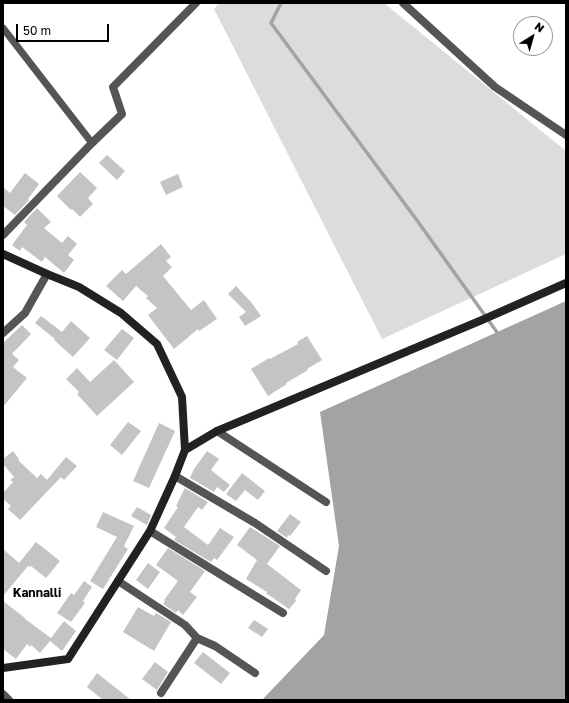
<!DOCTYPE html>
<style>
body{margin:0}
#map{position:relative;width:569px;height:703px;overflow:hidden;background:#fff;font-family:"Golos Text",sans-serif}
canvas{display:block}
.frame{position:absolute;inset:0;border:4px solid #000;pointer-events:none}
.north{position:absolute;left:513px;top:16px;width:40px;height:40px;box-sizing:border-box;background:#fff;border:1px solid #999;border-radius:50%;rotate:37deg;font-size:11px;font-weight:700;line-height:16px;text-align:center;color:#000}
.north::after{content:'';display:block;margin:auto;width:14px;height:18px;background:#000;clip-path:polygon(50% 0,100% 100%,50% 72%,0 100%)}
.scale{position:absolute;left:16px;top:24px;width:93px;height:18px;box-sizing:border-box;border:2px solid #000;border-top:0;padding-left:5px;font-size:12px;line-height:14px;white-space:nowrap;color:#000;-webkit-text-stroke:3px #fff;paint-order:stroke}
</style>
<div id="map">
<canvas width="569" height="703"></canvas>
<div class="frame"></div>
<div class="north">N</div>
<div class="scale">50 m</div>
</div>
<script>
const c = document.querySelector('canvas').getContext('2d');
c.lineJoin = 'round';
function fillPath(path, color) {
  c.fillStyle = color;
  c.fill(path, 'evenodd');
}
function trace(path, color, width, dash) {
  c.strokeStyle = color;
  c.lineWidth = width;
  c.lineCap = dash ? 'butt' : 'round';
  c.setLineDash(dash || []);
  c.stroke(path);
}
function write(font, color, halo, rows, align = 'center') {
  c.font = font + ' "Golos Text",sans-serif';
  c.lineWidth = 3;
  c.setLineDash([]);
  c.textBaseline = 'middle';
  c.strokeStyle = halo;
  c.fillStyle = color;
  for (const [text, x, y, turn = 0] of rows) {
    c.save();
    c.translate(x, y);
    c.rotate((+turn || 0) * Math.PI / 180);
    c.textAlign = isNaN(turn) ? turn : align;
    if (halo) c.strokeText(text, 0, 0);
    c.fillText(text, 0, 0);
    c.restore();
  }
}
const green = new Path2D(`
 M 219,3 L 384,3 L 566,151 L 566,254 L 382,339 L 214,9 Z`);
const water = new Path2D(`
 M 566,301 L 566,700 L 262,700 L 324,635 L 339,546 L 320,412 Z`);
const stream = new Path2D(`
 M 281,3 L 271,23 L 416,219 L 499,335`);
const building = new Path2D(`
 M 107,155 L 125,171 L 117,180 L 99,163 Z
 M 80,172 L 97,188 L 88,198 L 93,204 L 80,217 L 72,209 L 71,210 L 57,196 Z
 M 25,173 L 39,184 L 28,199 L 29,200 L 15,215 L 3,206 L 3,187 L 10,193 Z
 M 178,174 L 183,187 L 166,195 L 160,182 Z
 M 37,208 L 51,222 L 44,228 L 62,243 L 68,236 L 77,244 L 68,255 L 74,260 L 64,273 L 45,257 L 42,262 L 22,247 L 20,251 L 12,245 L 27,225 L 24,222 Z
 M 161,244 L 171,257 L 166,261 L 172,267 L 163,276 L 191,310 L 204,300 L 217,319 L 199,331 L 198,329 L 174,349 L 148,315 L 157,308 L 146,298 L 148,296 L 136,286 L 123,301 L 106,286 L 122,270 L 126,274 Z
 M 236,286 L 251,302 L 261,316 L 245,326 L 239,317 L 246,312 L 228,294 Z
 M 41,316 L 62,332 L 71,321 L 90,338 L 73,357 L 54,340 L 55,339 L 35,323 Z
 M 22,325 L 31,334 L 12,354 L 19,360 L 13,367 L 27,378 L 3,407 L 3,343 Z
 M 122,329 L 134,338 L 117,360 L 104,350 Z
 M 307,336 L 322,360 L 307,369 L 308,370 L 286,383 L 287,384 L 268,396 L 251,369 L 269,358 L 270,359 L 298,344 L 297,342 Z
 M 114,360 L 134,382 L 97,416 L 77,394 L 79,392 L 66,379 L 77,368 L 90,382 Z
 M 128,422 L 141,431 L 122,455 L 110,445 Z
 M 159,423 L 175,431 L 149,488 L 133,481 Z
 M 13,451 L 19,459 L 18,460 L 37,478 L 41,474 L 47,480 L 66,457 L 77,466 L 64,480 L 61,477 L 20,520 L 8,509 L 11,506 L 3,499 L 3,493 L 13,482 L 10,480 L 14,477 L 3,464 L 3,459 Z
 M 207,451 L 219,459 L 211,470 L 230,485 L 224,492 L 217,487 L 214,492 L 190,478 L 194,469 Z
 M 242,473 L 265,491 L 258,500 L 245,490 L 236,501 L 226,494 Z
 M 185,488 L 208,502 L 202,510 L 198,507 L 184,527 L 208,545 L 220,528 L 234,537 L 217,560 L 214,558 L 211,562 L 174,540 L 176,537 L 164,528 L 178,507 L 176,506 Z
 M 137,507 L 151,515 L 147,525 L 131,516 Z
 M 103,512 L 134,526 L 124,546 L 128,549 L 103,589 L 90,581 L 117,537 L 96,527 Z
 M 290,514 L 301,522 L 290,536 L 288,535 L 287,538 L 277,531 Z
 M 250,527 L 280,546 L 267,564 L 301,590 L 295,599 L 296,601 L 289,609 L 266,593 L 267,592 L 246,579 L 257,560 L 237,545 Z
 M 36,542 L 60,561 L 46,578 L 31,566 L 30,567 L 28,566 L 3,596 L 3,549 L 19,563 Z
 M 168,548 L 205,571 L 190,592 L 197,597 L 183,615 L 178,610 L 176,613 L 163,604 L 165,601 L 164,600 L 178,581 L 156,565 Z
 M 148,563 L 160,572 L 148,589 L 136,580 Z
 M 84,581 L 92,587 L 83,601 L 85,603 L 71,622 L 57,613 L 71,593 L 74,595 Z
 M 3,601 L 25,618 L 25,619 L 51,638 L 64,621 L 76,631 L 62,651 L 50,641 L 40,653 L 31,645 L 30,647 L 27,644 L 16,659 L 3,649 Z
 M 138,607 L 154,616 L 156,613 L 171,622 L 154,651 L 123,632 Z
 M 254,620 L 268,629 L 262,637 L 248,628 Z
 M 203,652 L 230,673 L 221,684 L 194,663 Z
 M 155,662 L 168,672 L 157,690 L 142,679 Z
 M 97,673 L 131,700 L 103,700 L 87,687 Z`);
const lane = new Path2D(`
 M 3,28 L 92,143`);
const street = new Path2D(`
 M 403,3 L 495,87 L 566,135
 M 3,235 L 92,143 L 122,114 L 113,87 L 196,3
 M 3,333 L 25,313 L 47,274
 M 217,431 L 326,502
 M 175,476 L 255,523 L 326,571
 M 150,531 L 283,613
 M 118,581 L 185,625 L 197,638 L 215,646 L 255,673
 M 161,693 L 197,638
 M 3,694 L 9,700`);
const secondary = new Path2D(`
 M 3,254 L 47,274 L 79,287 L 121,313 L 157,344 L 182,397 L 185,450
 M 3,668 L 68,659 L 150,531 L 175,476 L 185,450 L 217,431 L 482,320 L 566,283`);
const neighbourhoodNames = [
 ["Kannalli",37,593]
];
fillPath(green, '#dcdcdc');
fillPath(water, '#a3a3a3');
trace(stream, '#a3a3a3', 3.5);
fillPath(building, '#c4c4c4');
trace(lane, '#555', 7);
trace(street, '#555', 8);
trace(secondary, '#222', 8);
write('bold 12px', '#000', '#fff', neighbourhoodNames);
</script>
